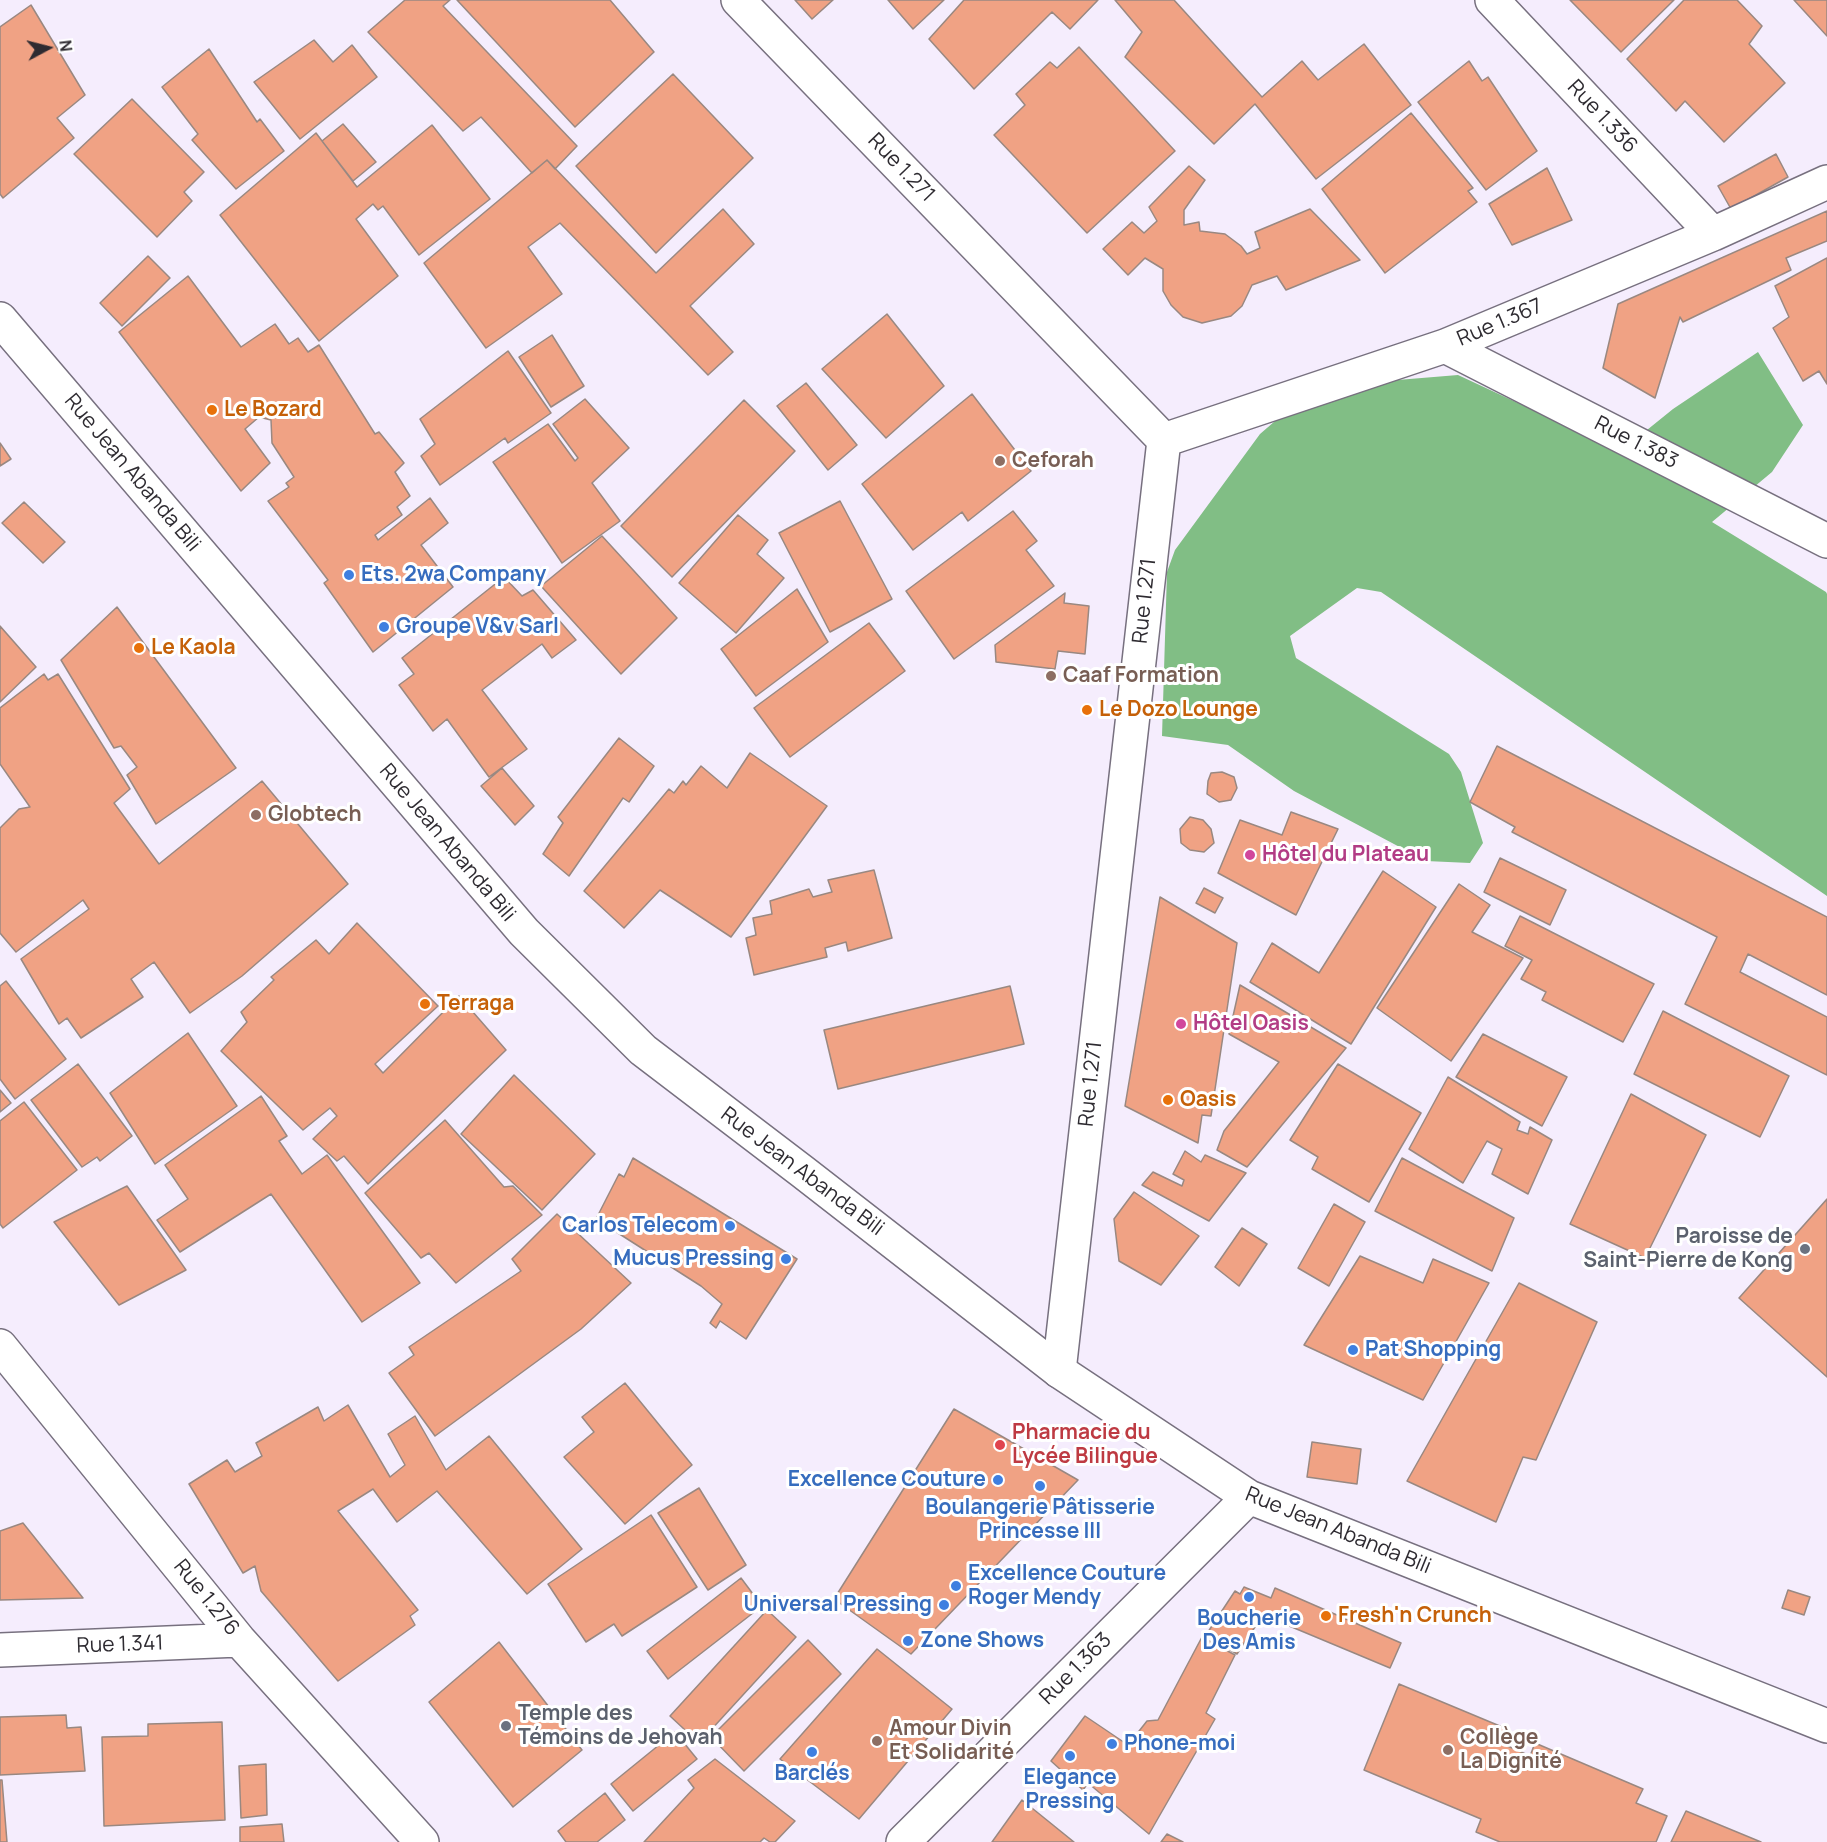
<!DOCTYPE html>
<meta charset="utf-8">
<style>
body{margin:0}
#map{position:relative;width:1827px;height:1842px;overflow:hidden;background:#f5edfd;font-family:Manrope,sans-serif}
canvas{display:block}
.north{position:absolute;left:18px;top:18px;width:60px;height:60px;-webkit-text-stroke:4px #fff;paint-order:stroke;rotate:83deg;font-size:16px;font-weight:700;line-height:24px;text-align:center;color:#2e2b31}
.north::after{content:'';display:block;margin:auto;width:21px;height:27px;background:#2e2b31;clip-path:polygon(50% 0,100% 100%,50% 72%,0 100%)}
</style>
<div id="map">
<canvas width="1827" height="1842"></canvas>
<div class="north">N</div>
</div>
<script>
const c = document.querySelector('canvas').getContext('2d');
c.lineJoin = 'round';
function fillPath(path, color) {
  c.fillStyle = color;
  c.fill(path, 'evenodd');
}
function trace(path, color, width, dash) {
  c.strokeStyle = color;
  c.lineWidth = width;
  c.lineCap = dash ? 'butt' : 'round';
  c.setLineDash(dash || []);
  c.stroke(path);
}
function write(font, color, halo, rows, align = 'center') {
  c.font = font + ' Manrope,sans-serif';
  c.lineWidth = 6;
  c.setLineDash([]);
  c.textBaseline = 'middle';
  c.strokeStyle = halo;
  c.fillStyle = color;
  for (const [text, x, y, turn = 0] of rows) {
    c.save();
    c.translate(x, y);
    c.rotate((+turn || 0) * Math.PI / 180);
    c.textAlign = isNaN(turn) ? turn : align;
    if (halo) c.strokeText(text, 0, 0);
    c.fillText(text, 0, 0);
    c.restore();
  }
}
const forest = new Path2D(`
 M 1758,352 L 1803,425 L 1772,472 L 1712,522 L 1826,592 L 1827,594 L 1827,896 L 1381,592 L 1357,588 L 1290,636 L 1296,658 L 1449,754 L 1461,772 L 1483,843 L 1470,863 L 1426,861 L 1294,791 L 1228,745 L 1162,736 L 1167,572 L 1175,550 L 1260,434 L 1296,403 L 1337,385 L 1458,375 L 1621,451 L 1673,409 Z`);
const building = new Path2D(`
 M 405,0 L 450,0 L 443,6 L 577,146 L 555,169 L 547,160 L 532,173 L 481,117 L 463,131 L 368,32 Z
 M 457,0 L 610,0 L 654,52 L 575,127 Z
 M 795,0 L 833,0 L 812,19 Z
 M 888,0 L 944,0 L 913,29 Z
 M 964,0 L 1098,0 L 1070,29 L 1052,12 L 974,89 L 929,39 Z
 M 1115,0 L 1174,0 L 1262,97 L 1302,61 L 1318,80 L 1364,44 L 1411,105 L 1316,179 L 1255,104 L 1214,144 L 1125,57 L 1142,32 Z
 M 1570,0 L 1674,0 L 1621,52 Z
 M 1684,0 L 1737,0 L 1762,26 L 1749,44 L 1785,83 L 1724,142 L 1685,101 L 1676,111 L 1627,59 Z
 M 1794,0 L 1827,0 L 1827,36 Z
 M 31,5 L 85,95 L 57,118 L 74,138 L 3,198 L 0,194 L 0,27 Z
 M 314,40 L 333,62 L 352,45 L 377,77 L 300,139 L 254,82 Z
 M 1079,47 L 1175,151 L 1087,233 L 994,135 L 1025,105 L 1016,94 L 1050,62 L 1057,68 Z
 M 209,49 L 257,122 L 260,119 L 284,151 L 236,189 L 192,140 L 198,134 L 162,87 Z
 M 1469,61 L 1482,81 L 1488,77 L 1537,151 L 1486,190 L 1418,102 Z
 M 673,74 L 753,158 L 656,253 L 576,166 Z
 M 132,99 L 204,172 L 184,192 L 192,201 L 157,237 L 74,154 Z
 M 1411,113 L 1473,188 L 1468,191 L 1477,202 L 1385,273 L 1322,189 Z
 M 343,124 L 376,162 L 353,181 L 322,141 Z
 M 432,125 L 490,199 L 419,255 L 383,206 L 378,210 L 373,204 L 356,219 L 398,276 L 319,341 L 220,215 L 316,133 L 357,187 Z
 M 1776,154 L 1788,177 L 1731,209 L 1718,186 Z
 M 547,160 L 656,273 L 723,209 L 754,244 L 690,306 L 733,352 L 708,375 L 560,223 L 528,247 L 562,294 L 486,348 L 424,263 Z
 M 1189,166 L 1205,180 L 1184,210 L 1184,225 L 1199,222 L 1200,231 L 1225,234 L 1241,246 L 1247,254 L 1260,248 L 1255,232 L 1310,209 L 1360,260 L 1286,290 L 1277,276 L 1252,285 L 1242,306 L 1231,316 L 1202,323 L 1183,317 L 1171,305 L 1163,291 L 1163,269 L 1145,258 L 1128,275 L 1103,249 L 1132,222 L 1144,233 L 1157,221 L 1149,207 Z
 M 1547,168 L 1572,220 L 1512,245 L 1489,204 Z
 M 1827,211 L 1827,241 L 1786,258 L 1791,270 L 1683,322 L 1680,317 L 1655,398 L 1603,368 L 1618,304 Z
 M 148,256 L 170,278 L 122,326 L 100,303 Z
 M 1827,258 L 1827,384 L 1819,371 L 1803,381 L 1773,328 L 1789,317 L 1775,286 Z
 M 188,276 L 241,347 L 275,324 L 289,344 L 298,338 L 308,352 L 319,345 L 375,434 L 379,432 L 404,463 L 395,472 L 410,496 L 397,507 L 402,515 L 375,535 L 378,540 L 430,498 L 448,523 L 421,545 L 453,587 L 373,652 L 324,583 L 328,580 L 268,501 L 289,487 L 286,483 L 294,477 L 272,443 L 271,420 L 259,417 L 245,429 L 270,463 L 241,491 L 119,332 Z
 M 887,314 L 944,386 L 886,438 L 822,369 Z
 M 552,335 L 584,386 L 551,407 L 519,357 Z
 M 508,351 L 551,413 L 508,443 L 505,438 L 440,485 L 421,456 L 435,444 L 420,419 Z
 M 806,383 L 857,445 L 828,470 L 777,406 Z
 M 972,394 L 1031,471 L 968,521 L 962,512 L 913,550 L 862,484 Z
 M 585,399 L 629,448 L 592,483 L 620,521 L 562,563 L 493,462 L 548,424 L 575,461 L 578,458 L 553,424 Z
 M 744,400 L 795,451 L 672,577 L 621,526 Z
 M 0,443 L 11,459 L 0,466 Z
 M 840,501 L 892,599 L 830,632 L 779,533 Z
 M 24,502 L 65,542 L 43,563 L 2,523 Z
 M 1013,511 L 1037,541 L 1026,550 L 1054,586 L 954,659 L 906,591 Z
 M 738,515 L 768,540 L 757,554 L 784,578 L 736,633 L 679,583 Z
 M 602,536 L 677,618 L 621,674 L 541,586 Z
 M 504,577 L 522,596 L 533,590 L 576,640 L 552,658 L 542,644 L 482,690 L 527,749 L 489,777 L 447,719 L 433,731 L 399,685 L 414,674 L 402,658 Z
 M 797,589 L 828,642 L 756,696 L 721,649 Z
 M 1065,593 L 1064,603 L 1089,606 L 1085,654 L 1058,651 L 1055,669 L 996,662 L 995,645 Z
 M 117,607 L 236,768 L 156,824 L 127,775 L 137,767 L 121,746 L 114,748 L 61,660 Z
 M 869,623 L 905,671 L 790,757 L 754,708 Z
 M 0,626 L 36,667 L 0,702 Z
 M 44,674 L 48,680 L 58,674 L 130,789 L 114,803 L 159,864 L 262,781 L 348,884 L 242,976 L 190,1013 L 154,962 L 131,979 L 143,997 L 81,1038 L 67,1018 L 59,1024 L 21,959 L 89,909 L 83,900 L 16,952 L 0,933 L 0,828 L 19,809 L 30,807 L 0,764 L 0,708 Z
 M 619,738 L 654,766 L 629,802 L 623,798 L 569,876 L 543,854 L 563,823 L 558,817 Z
 M 1497,746 L 1827,917 L 1827,995 L 1748,954 L 1740,972 L 1827,1017 L 1827,1075 L 1685,1004 L 1717,937 L 1512,832 L 1515,827 L 1470,802 Z
 M 750,753 L 827,806 L 731,937 L 660,890 L 624,928 L 584,891 L 669,789 L 674,793 L 683,781 L 686,785 L 701,766 L 727,788 Z
 M 502,768 L 534,806 L 515,825 L 481,786 Z
 M 1222,772 L 1234,777 L 1237,788 L 1231,800 L 1219,802 L 1207,794 L 1208,781 L 1211,773 Z
 M 1291,812 L 1338,829 L 1296,915 L 1218,873 L 1240,820 L 1282,835 Z
 M 1190,817 L 1203,820 L 1211,829 L 1214,843 L 1204,852 L 1190,850 L 1181,843 L 1180,829 Z
 M 1500,858 L 1566,890 L 1550,925 L 1484,892 Z
 M 874,870 L 892,938 L 848,951 L 846,942 L 825,948 L 827,957 L 754,975 L 746,938 L 756,935 L 753,918 L 772,914 L 770,901 L 809,889 L 813,897 L 832,892 L 828,880 Z
 M 1383,871 L 1436,907 L 1351,1044 L 1250,982 L 1272,943 L 1319,973 Z
 M 1459,884 L 1490,905 L 1472,932 L 1523,958 L 1451,1061 L 1377,1008 Z
 M 1204,888 L 1223,898 L 1215,913 L 1196,903 Z
 M 1160,897 L 1237,943 L 1211,1116 L 1202,1115 L 1198,1143 L 1125,1106 Z
 M 1520,916 L 1654,984 L 1623,1042 L 1542,1000 L 1546,992 L 1521,979 L 1532,960 L 1505,946 Z
 M 357,923 L 438,1006 L 375,1064 L 383,1073 L 459,996 L 506,1050 L 368,1184 L 344,1156 L 337,1161 L 313,1139 L 337,1116 L 330,1108 L 303,1130 L 221,1051 L 247,1022 L 241,1012 L 274,980 L 271,977 L 316,940 L 329,954 Z
 M 6,981 L 66,1059 L 15,1099 L 0,1079 L 0,986 Z
 M 1240,985 L 1346,1048 L 1247,1167 L 1217,1150 L 1224,1131 L 1279,1062 L 1229,1034 Z
 M 1010,986 L 1024,1044 L 838,1089 L 824,1030 Z
 M 1663,1011 L 1789,1076 L 1760,1137 L 1634,1074 Z
 M 188,1033 L 237,1106 L 155,1164 L 110,1093 Z
 M 1483,1034 L 1567,1077 L 1542,1126 L 1456,1077 Z
 M 78,1064 L 132,1136 L 100,1161 L 97,1157 L 82,1167 L 31,1100 Z
 M 1338,1064 L 1421,1113 L 1369,1202 L 1312,1169 L 1318,1157 L 1290,1140 Z
 M 514,1075 L 595,1154 L 542,1210 L 461,1134 Z
 M 1448,1077 L 1520,1122 L 1517,1130 L 1528,1134 L 1530,1127 L 1552,1140 L 1528,1194 L 1492,1174 L 1502,1149 L 1487,1141 L 1463,1183 L 1409,1149 Z
 M 0,1090 L 11,1103 L 0,1112 Z
 M 1631,1094 L 1706,1135 L 1645,1258 L 1570,1224 Z
 M 261,1096 L 287,1136 L 279,1141 L 302,1174 L 327,1155 L 420,1283 L 362,1322 L 271,1194 L 180,1252 L 157,1220 L 188,1199 L 165,1165 Z
 M 24,1102 L 77,1170 L 3,1228 L 0,1224 L 0,1121 Z
 M 445,1120 L 504,1187 L 513,1186 L 542,1215 L 456,1283 L 429,1253 L 421,1258 L 365,1193 Z
 M 1185,1151 L 1201,1162 L 1205,1155 L 1246,1173 L 1209,1221 L 1142,1185 L 1153,1172 L 1182,1186 L 1184,1180 L 1173,1174 Z
 M 633,1158 L 797,1259 L 746,1339 L 720,1321 L 716,1328 L 710,1323 L 722,1304 L 701,1286 L 596,1219 L 619,1174 L 624,1177 Z
 M 1402,1158 L 1514,1218 L 1492,1271 L 1375,1211 Z
 M 127,1186 L 186,1270 L 119,1305 L 54,1222 Z
 M 1134,1192 L 1199,1236 L 1161,1285 L 1119,1261 L 1114,1219 Z
 M 1827,1199 L 1827,1377 L 1739,1298 Z
 M 1334,1204 L 1365,1222 L 1329,1286 L 1298,1268 Z
 M 557,1214 L 631,1283 L 581,1329 L 435,1436 L 389,1373 L 414,1355 L 409,1347 L 521,1271 L 512,1259 Z
 M 1242,1228 L 1267,1244 L 1239,1286 L 1215,1267 Z
 M 1360,1256 L 1423,1283 L 1433,1259 L 1489,1283 L 1423,1400 L 1304,1345 Z
 M 1519,1283 L 1597,1322 L 1536,1460 L 1523,1457 L 1496,1522 L 1407,1481 Z
 M 625,1383 L 692,1465 L 625,1524 L 564,1457 L 594,1432 L 582,1417 Z
 M 348,1405 L 390,1477 L 405,1465 L 388,1434 L 415,1416 L 446,1470 L 489,1436 L 582,1549 L 527,1594 L 437,1491 L 397,1522 L 373,1489 L 338,1511 L 418,1610 L 410,1616 L 415,1625 L 338,1681 L 261,1591 L 255,1566 L 243,1573 L 189,1484 L 227,1460 L 235,1472 L 262,1456 L 256,1443 L 318,1407 L 324,1421 Z
 M 954,1409 L 1078,1480 L 911,1654 L 834,1599 Z
 M 1312,1442 L 1361,1449 L 1357,1484 L 1307,1477 Z
 M 699,1488 L 746,1565 L 708,1590 L 658,1513 Z
 M 651,1515 L 697,1587 L 622,1636 L 614,1624 L 586,1642 L 548,1584 Z
 M 23,1523 L 83,1598 L 0,1600 L 0,1531 Z
 M 741,1578 L 762,1606 L 668,1679 L 647,1651 Z
 M 1244,1587 L 1271,1598 L 1275,1588 L 1401,1643 L 1390,1668 L 1263,1615 L 1237,1654 L 1206,1635 L 1235,1591 L 1240,1594 Z
 M 1788,1590 L 1810,1597 L 1804,1615 L 1782,1608 Z
 M 767,1610 L 796,1637 L 699,1743 L 670,1716 Z
 M 1202,1637 L 1235,1655 L 1206,1713 L 1215,1719 L 1149,1834 L 1088,1783 L 1083,1790 L 1051,1761 L 1085,1716 L 1128,1745 L 1147,1721 L 1158,1720 Z
 M 808,1640 L 841,1674 L 744,1771 L 711,1737 Z
 M 499,1642 L 582,1750 L 513,1807 L 429,1702 Z
 M 877,1649 L 952,1709 L 859,1819 L 780,1759 Z
 M 1399,1684 L 1507,1729 L 1501,1743 L 1530,1756 L 1535,1743 L 1643,1789 L 1636,1803 L 1667,1816 L 1656,1842 L 1500,1842 L 1476,1832 L 1481,1819 L 1364,1770 Z
 M 66,1715 L 67,1728 L 81,1727 L 85,1771 L 0,1775 L 0,1717 Z
 M 222,1722 L 225,1820 L 104,1826 L 102,1737 L 148,1736 L 148,1724 Z
 M 675,1732 L 697,1759 L 633,1811 L 611,1784 Z
 M 715,1759 L 795,1821 L 775,1842 L 770,1842 L 764,1838 L 760,1842 L 644,1842 L 694,1788 L 688,1780 Z
 M 266,1764 L 267,1815 L 241,1818 L 239,1766 Z
 M 0,1780 L 2,1780 L 7,1842 L 0,1842 Z
 M 605,1793 L 625,1820 L 597,1842 L 566,1842 L 558,1831 Z
 M 1022,1800 L 1074,1842 L 992,1842 Z
 M 1686,1811 L 1761,1842 L 1671,1842 Z
 M 282,1824 L 284,1842 L 240,1842 L 240,1827 Z
 M 1167,1834 L 1183,1842 L 1161,1842 Z`);
const minor = new Path2D(`
 M 738,0 L 1164,440
 M 1492,0 L 1713,234
 M 1445,346 L 1827,541
 M 1164,440 L 1445,346 L 1713,234 L 1827,182
 M 0,1346 L 239,1640 L 422,1842
 M 1059,1371 L 1164,440
 M 0,1650 L 239,1640`);
const major = new Path2D(`
 M 0,319 L 524,932 L 643,1050 L 803,1172 L 1059,1371 L 1249,1497 L 1827,1726
 M 903,1842 L 1249,1497`);
const markers = [
 [212,410,6,"#e8710a"],
 [1000,461,6,"#8d6e63"],
 [349,575,6,"#3f7fe0"],
 [384,627,6,"#3f7fe0"],
 [139,648,6,"#e8710a"],
 [1051,676,6,"#8d6e63"],
 [1087,710,6,"#e8710a"],
 [256,815,6,"#8d6e63"],
 [1250,855,6,"#d1479c"],
 [425,1004,6,"#e8710a"],
 [1181,1024,6,"#d1479c"],
 [1168,1100,6,"#e8710a"],
 [730,1226,6,"#3f7fe0"],
 [1805,1249,6,"#6b7280"],
 [786,1259,6,"#3f7fe0"],
 [1353,1350,6,"#3f7fe0"],
 [1000,1445,6,"#e0444e"],
 [998,1480,6,"#3f7fe0"],
 [1040,1486,6,"#3f7fe0"],
 [956,1586,6,"#3f7fe0"],
 [1249,1597,6,"#3f7fe0"],
 [944,1605,6,"#3f7fe0"],
 [1326,1616,6,"#e8710a"],
 [908,1641,6,"#3f7fe0"],
 [506,1726,6,"#6b7280"],
 [877,1741,6,"#8d6e63"],
 [1112,1744,6,"#3f7fe0"],
 [1448,1750,6,"#8d6e63"],
 [812,1752,6,"#3f7fe0"],
 [1070,1756,6,"#3f7fe0"]
];
const streetNames = [
 ["Rue 1.336",1602,117,47],
 ["Rue 1.271",901,168,46],
 ["Rue 1.367",1500,323,-23],
 ["Rue 1.383",1636,443,27],
 ["Rue Jean Abanda Bili",132,473,50],
 ["Rue 1.271",1145,601,-84],
 ["Rue Jean Abanda Bili",447,843,50],
 ["Rue 1.271",1091,1084,-84],
 ["Rue Jean Abanda Bili",802,1172,37],
 ["Rue Jean Abanda Bili",1338,1531,22],
 ["Rue 1.276",206,1598,51],
 ["Rue 1.341",120,1645,-2],
 ["Rue 1.363",1076,1669,-45]
];
const foodNames = [
 ["Le Bozard",224,410],
 ["Le Kaola",151,648],
 ["Le Dozo Lounge",1099,710],
 ["Terraga",437,1004],
 ["Oasis",1180,1100],
 ["Fresh'n Crunch",1338,1616]
];
const educationNames = [
 ["Ceforah",1012,461],
 ["Caaf Formation",1063,676],
 ["Globtech",268,815],
 ["Amour Divin",889,1729],
 ["Et Solidarité",889,1753],
 ["Collège",1460,1738],
 ["La Dignité",1460,1762]
];
const shopNames = [
 ["Ets. 2wa Company",361,575],
 ["Groupe V&v Sarl",396,627],
 ["Carlos Telecom",718,1226,"right"],
 ["Mucus Pressing",774,1259,"right"],
 ["Pat Shopping",1365,1350],
 ["Excellence Couture",986,1480,"right"],
 ["Boulangerie Pâtisserie",1040,1508,"center"],
 ["Princesse III",1040,1532,"center"],
 ["Excellence Couture",968,1574],
 ["Roger Mendy",968,1598],
 ["Universal Pressing",932,1605,"right"],
 ["Boucherie",1249,1619,"center"],
 ["Des Amis",1249,1643,"center"],
 ["Zone Shows",920,1641],
 ["Phone-moi",1124,1744],
 ["Barclés",812,1774,"center"],
 ["Elegance",1070,1778,"center"],
 ["Pressing",1070,1802,"center"]
];
const hotelNames = [
 ["Hôtel du Plateau",1262,855],
 ["Hôtel Oasis",1193,1024]
];
const worshipNames = [
 ["Paroisse de",1793,1237],
 ["Saint-Pierre de Kong",1793,1261],
 ["Temple des",518,1714,"left"],
 ["Témoins de Jehovah",518,1738,"left"]
];
const healthNames = [
 ["Pharmacie du",1012,1433],
 ["Lycée Bilingue",1012,1457]
];
fillPath(forest, '#81be85');
fillPath(building, '#f0a284');
trace(building, '#998881', 1.5);
trace(minor, '#77707f', 36);
trace(major, '#77707f', 36);
trace(minor, '#fff', 33);
trace(major, '#fff', 33);
for (const [x, y, r, color] of markers) {
  const dot = new Path2D();
  dot.arc(x, y, r, 0, 2 * Math.PI);
  c.fillStyle = color;
  c.fill(dot);
  trace(dot, '#fff', 2);
}
write('21px', '#2e2b31', '#fff', streetNames);
write('bold 21px', '#c56008', '#fff', foodNames, 'left');
write('bold 21px', '#785e54', '#fff', educationNames, 'left');
write('bold 21px', '#366cbe', '#fff', shopNames, 'left');
write('bold 21px', '#b23c85', '#fff', hotelNames, 'left');
write('bold 21px', '#5b616d', '#fff', worshipNames, 'right');
write('bold 21px', '#be3a42', '#fff', healthNames, 'left');
</script>
